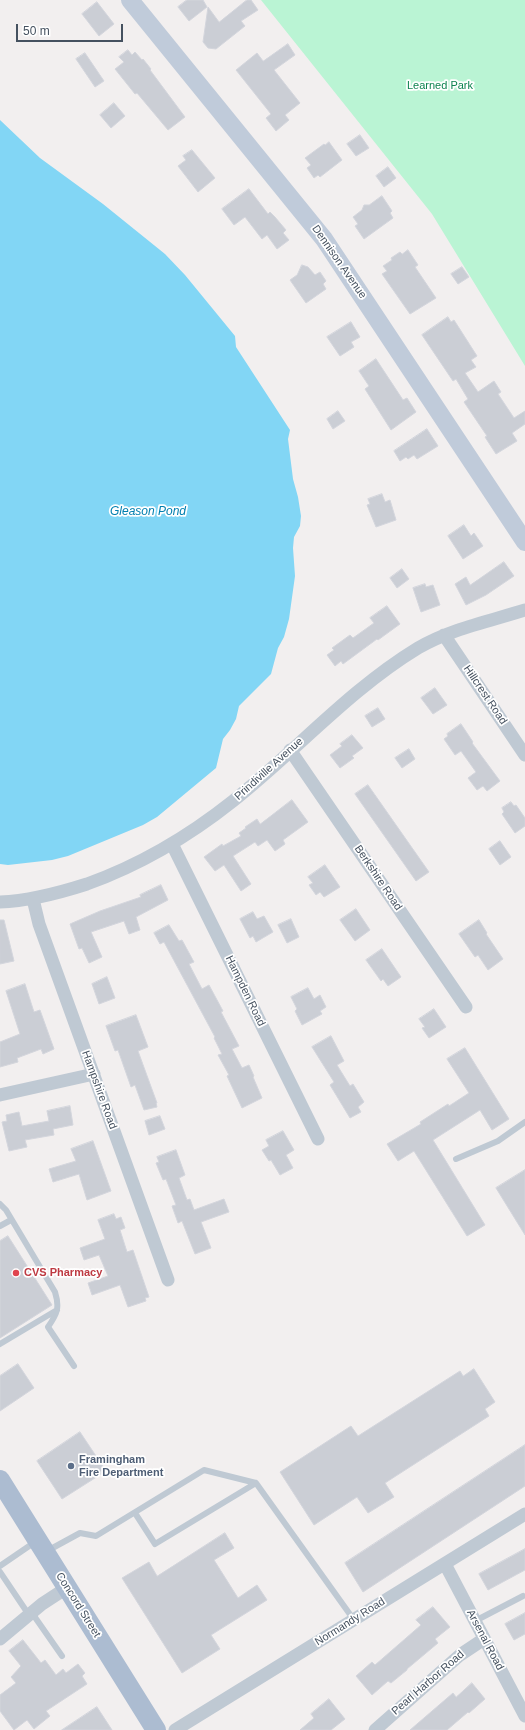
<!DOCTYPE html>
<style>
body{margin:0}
#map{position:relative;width:525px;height:1730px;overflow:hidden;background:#f2efef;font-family:Arial,sans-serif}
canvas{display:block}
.scale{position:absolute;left:16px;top:24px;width:107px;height:18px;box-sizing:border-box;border:2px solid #45515f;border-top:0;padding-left:5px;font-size:12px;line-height:14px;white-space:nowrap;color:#45515f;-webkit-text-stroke:3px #fff;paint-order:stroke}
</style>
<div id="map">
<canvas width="525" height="1730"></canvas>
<div class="scale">50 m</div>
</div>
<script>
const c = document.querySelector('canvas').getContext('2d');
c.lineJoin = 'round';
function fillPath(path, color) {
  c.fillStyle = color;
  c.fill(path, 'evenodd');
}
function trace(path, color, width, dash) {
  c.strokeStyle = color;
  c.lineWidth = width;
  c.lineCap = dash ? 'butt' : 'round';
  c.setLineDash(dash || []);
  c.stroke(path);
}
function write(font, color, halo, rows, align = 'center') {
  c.font = font + ' Arial,sans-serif';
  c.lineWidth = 3.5;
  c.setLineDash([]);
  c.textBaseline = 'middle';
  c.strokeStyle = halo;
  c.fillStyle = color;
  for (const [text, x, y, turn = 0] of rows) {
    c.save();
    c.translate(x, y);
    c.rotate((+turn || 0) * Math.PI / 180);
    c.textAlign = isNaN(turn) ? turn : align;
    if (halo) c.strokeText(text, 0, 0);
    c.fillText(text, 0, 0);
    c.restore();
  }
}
const green = new Path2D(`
 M 261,0 L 525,0 L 525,366 L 432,214 Z`);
const water = new Path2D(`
 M 0,120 L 40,158 L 103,204 L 165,254 L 185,275 L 235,336 L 236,347 L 290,430 L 288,439 L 293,479 L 298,497 L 301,516 L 300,526 L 294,537 L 293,548 L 295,576 L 289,619 L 284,637 L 278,648 L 271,674 L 239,706 L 236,719 L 230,730 L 223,739 L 216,768 L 157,817 L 143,825 L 68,856 L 52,860 L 8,865 L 0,864 Z`);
const building = new Path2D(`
 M 187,0 L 203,0 L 207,7 L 189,21 L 178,7 Z
 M 247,0 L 251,0 L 258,10 L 241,21 L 245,26 L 216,49 L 208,48 L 203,42 L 208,7 L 219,22 Z
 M 97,2 L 114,24 L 99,36 L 82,14 Z
 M 288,44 L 295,55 L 274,70 L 300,103 L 285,115 L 289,120 L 276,131 L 266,118 L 271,114 L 236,70 L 257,53 L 263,61 Z
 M 128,50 L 132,55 L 135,52 L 142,60 L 143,59 L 151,69 L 150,70 L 185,117 L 168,130 L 137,93 L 135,94 L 115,69 L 124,62 L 119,57 Z
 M 85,53 L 104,81 L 95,87 L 76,59 Z
 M 114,103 L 125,116 L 111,128 L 100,115 Z
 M 360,135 L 369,148 L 356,156 L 347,144 Z
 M 329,142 L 342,160 L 320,177 L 318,175 L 314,178 L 307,168 L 311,165 L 305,158 L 324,144 L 325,145 Z
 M 192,150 L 215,178 L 198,192 L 178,166 L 186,160 L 183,156 Z
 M 388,167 L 396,178 L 384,187 L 376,176 Z
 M 249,189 L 268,214 L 270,212 L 275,217 L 286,230 L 283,233 L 289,240 L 277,249 L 267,235 L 262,239 L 245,217 L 234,225 L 222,209 Z
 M 382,196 L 392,211 L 390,213 L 393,218 L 364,239 L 355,226 L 358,224 L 353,217 L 362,210 L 364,205 L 369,205 Z
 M 408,250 L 418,265 L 415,267 L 436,298 L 410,314 L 382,274 L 387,271 L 383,266 L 392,260 L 391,258 L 400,252 L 402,254 Z
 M 302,265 L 308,267 L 315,275 L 320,272 L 326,281 L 323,284 L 326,289 L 306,303 L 290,280 L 297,275 Z
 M 462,267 L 469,277 L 458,284 L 451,274 Z
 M 448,317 L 451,322 L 454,320 L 477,356 L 471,360 L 476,367 L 465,373 L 478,392 L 494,381 L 501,392 L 498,394 L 514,418 L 525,411 L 525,424 L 512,433 L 517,441 L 496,454 L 485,437 L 487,436 L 464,402 L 468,399 L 456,379 L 453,381 L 422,335 Z
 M 351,322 L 360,337 L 351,342 L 354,347 L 340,356 L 327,337 Z
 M 376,359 L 403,400 L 407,398 L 416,412 L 391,430 L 365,389 L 369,386 L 359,371 Z
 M 338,411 L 345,421 L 333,429 L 327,419 Z
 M 427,429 L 438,446 L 417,459 L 414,455 L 408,459 L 406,457 L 400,461 L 394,451 Z
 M 382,494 L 385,502 L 390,500 L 396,520 L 376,527 L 367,505 L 370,504 L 368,499 Z
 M 464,525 L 471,536 L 474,533 L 483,546 L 463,559 L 448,536 Z
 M 504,562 L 514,576 L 486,595 L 466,605 L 455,584 L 466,577 L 470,585 Z
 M 402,569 L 409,579 L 397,588 L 390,578 Z
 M 425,584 L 426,587 L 433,585 L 440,605 L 421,612 L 413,588 Z
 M 387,606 L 400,624 L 378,640 L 377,639 L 343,664 L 341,661 L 335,666 L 327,655 L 334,650 L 332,648 L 350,635 L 353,638 L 374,623 L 370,618 Z
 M 435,688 L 447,705 L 433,714 L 421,698 Z
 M 378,708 L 385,719 L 372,727 L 365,716 Z
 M 461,724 L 473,742 L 472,743 L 500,781 L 487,791 L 483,786 L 477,790 L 468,778 L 476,772 L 461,751 L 455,755 L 444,739 L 448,736 L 447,734 Z
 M 352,735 L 363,748 L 352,756 L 354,758 L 340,768 L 330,755 L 342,746 L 340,744 Z
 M 409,749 L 415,759 L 402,768 L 395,758 Z
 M 368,785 L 429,872 L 416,881 L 355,794 Z
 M 292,800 L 308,822 L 283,840 L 285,844 L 275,851 L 267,840 L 258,846 L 255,842 L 233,856 L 251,884 L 241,891 L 224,865 L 215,871 L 204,857 L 222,844 L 223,846 L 241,836 L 239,833 L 246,828 L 245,827 L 257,819 L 260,824 Z
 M 511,802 L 514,806 L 516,805 L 525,818 L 525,826 L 515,833 L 502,814 L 504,812 L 502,808 Z
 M 500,841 L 511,857 L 500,865 L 489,849 Z
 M 325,865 L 340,887 L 324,897 L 320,892 L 316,895 L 309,885 L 313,883 L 308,877 Z
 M 161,885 L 168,900 L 136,917 L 140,930 L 129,934 L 124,921 L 91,932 L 102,957 L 89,963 L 82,948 L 79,949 L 70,924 L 100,911 L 141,897 L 140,895 Z
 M 356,909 L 370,930 L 355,941 L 340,920 Z
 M 253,912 L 257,919 L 264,916 L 273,932 L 256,942 L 253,936 L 250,938 L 240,919 Z
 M 291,919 L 299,937 L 287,943 L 278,925 Z
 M 0,920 L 4,920 L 14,961 L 0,964 Z
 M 479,920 L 487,933 L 486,934 L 503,959 L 488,970 L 478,955 L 475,957 L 459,934 Z
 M 169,925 L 179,941 L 182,940 L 194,962 L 189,964 L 202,989 L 209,985 L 223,1011 L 221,1012 L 239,1046 L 232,1049 L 242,1068 L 249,1065 L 254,1076 L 253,1077 L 262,1098 L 242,1108 L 227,1076 L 229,1075 L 218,1055 L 222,1054 L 214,1038 L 215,1037 L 164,942 L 160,944 L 154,933 Z
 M 382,949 L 401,977 L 388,986 L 383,979 L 381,981 L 366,960 Z
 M 107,977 L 115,998 L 99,1004 L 92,984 Z
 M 25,984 L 34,1012 L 40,1010 L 54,1049 L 43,1054 L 41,1049 L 17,1058 L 18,1062 L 0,1067 L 0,1042 L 20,1034 L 6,991 Z
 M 308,988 L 314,999 L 320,995 L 326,1007 L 320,1011 L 322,1014 L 302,1025 L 295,1011 L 297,1009 L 291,997 Z
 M 434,1009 L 446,1027 L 429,1038 L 422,1028 L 425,1027 L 419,1019 Z
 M 136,1015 L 148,1047 L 138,1051 L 157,1103 L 156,1103 L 157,1107 L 144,1110 L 135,1085 L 131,1087 L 118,1050 L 115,1051 L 106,1026 Z
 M 331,1036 L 344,1061 L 337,1065 L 350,1086 L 353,1084 L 364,1102 L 358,1107 L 361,1112 L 350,1118 L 330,1085 L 334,1082 L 312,1047 Z
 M 465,1048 L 509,1119 L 492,1130 L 480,1110 L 433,1140 L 485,1225 L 467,1236 L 414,1151 L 398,1161 L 387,1144 L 421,1124 L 420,1122 L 448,1104 L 449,1106 L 469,1093 L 447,1059 Z
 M 70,1106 L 73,1125 L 53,1129 L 54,1135 L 25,1140 L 27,1147 L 9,1151 L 2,1122 L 7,1121 L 6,1115 L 19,1112 L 22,1126 L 49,1121 L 47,1111 Z
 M 160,1116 L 165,1129 L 149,1135 L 145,1121 Z
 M 283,1131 L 294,1150 L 286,1155 L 293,1168 L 280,1175 L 271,1160 L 269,1161 L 262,1150 L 269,1146 L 266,1140 Z
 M 93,1141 L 111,1191 L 87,1200 L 79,1174 L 53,1182 L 49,1169 L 76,1161 L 71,1149 Z
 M 176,1150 L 185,1175 L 179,1178 L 187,1200 L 190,1199 L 194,1210 L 224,1199 L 229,1212 L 201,1222 L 211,1248 L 195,1254 L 182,1221 L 178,1223 L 172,1206 L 176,1205 L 166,1179 L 163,1180 L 156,1163 L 159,1162 L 157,1157 Z
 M 525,1170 L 525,1235 L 496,1188 Z
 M 114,1214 L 116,1219 L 121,1217 L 125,1228 L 120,1230 L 127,1252 L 133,1250 L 149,1297 L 145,1298 L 146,1301 L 128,1307 L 120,1285 L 92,1295 L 88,1283 L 108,1276 L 99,1255 L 84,1260 L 80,1248 L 105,1239 L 98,1220 Z
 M 8,1236 L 52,1305 L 0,1338 L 0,1241 Z
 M 18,1364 L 34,1388 L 0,1411 L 0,1376 Z
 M 474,1369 L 495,1402 L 485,1409 L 489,1416 L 385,1483 L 394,1497 L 368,1513 L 357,1497 L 314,1525 L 280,1472 L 351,1426 L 358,1436 L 460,1371 L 463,1376 Z
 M 80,1432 L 106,1471 L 62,1499 L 37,1461 Z
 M 525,1445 L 525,1486 L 363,1592 L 345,1563 Z
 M 225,1533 L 234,1548 L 214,1560 L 238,1598 L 257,1585 L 267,1600 L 211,1635 L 220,1649 L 182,1673 L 122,1578 L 149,1562 L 157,1576 Z
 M 525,1549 L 525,1570 L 488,1590 L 479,1574 Z
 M 433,1607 L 450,1627 L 435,1639 L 438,1643 L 407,1669 L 407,1670 L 391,1683 L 388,1681 L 372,1695 L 356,1676 L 372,1662 L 375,1665 L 421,1625 L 416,1620 Z
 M 525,1613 L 525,1634 L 514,1640 L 505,1624 Z
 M 23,1640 L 41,1663 L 45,1660 L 56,1675 L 63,1669 L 66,1673 L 78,1664 L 85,1673 L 82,1676 L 87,1684 L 46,1711 L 50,1716 L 34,1729 L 27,1720 L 14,1730 L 0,1711 L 0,1695 L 16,1683 L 11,1677 L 21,1666 L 9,1651 Z
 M 472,1683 L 485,1699 L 469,1713 L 468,1712 L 447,1730 L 410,1730 L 453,1693 L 456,1697 Z
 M 329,1699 L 345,1719 L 331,1730 L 300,1730 L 314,1718 L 311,1714 Z
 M 97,1707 L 112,1730 L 62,1730 Z`);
const lane = new Path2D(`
 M 456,1159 L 498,1141 L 525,1122
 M 0,1204 L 6,1210 L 55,1292 C 60,1308 57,1314 48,1327 L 74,1366
 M 0,1226 L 11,1220
 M 0,1344 L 57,1310
 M 135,1513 L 155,1544 L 256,1483
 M 47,1551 L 80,1533 L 96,1536 L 204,1470 L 256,1483 L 354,1620
 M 0,1566 L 35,1542
 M 0,1572 L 29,1615
 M 32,1613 L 62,1656
 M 475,1621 L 523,1596`);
const street = new Path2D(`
 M 444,635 L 525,755
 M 290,750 L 466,1007
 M 172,844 L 318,1139
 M 33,899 L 39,924 L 168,1280
 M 0,902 C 30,901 59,893 87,884 C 140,865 189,836 233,801 C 296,751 349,690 418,648 C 450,629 490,621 525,610
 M 0,1095 L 94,1074
 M 445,1564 L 525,1716
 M 0,1639 L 42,1604 L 68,1587
 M 175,1730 L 525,1514
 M 375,1730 L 460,1655 L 484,1639`);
const secondary = new Path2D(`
 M 130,0 L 324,239 L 525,542`);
const primary = new Path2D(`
 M 0,1480 L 156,1730`);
const markers = [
 [16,1273,4,"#e0444e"],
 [71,1466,4,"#5c6f8a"]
];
const parkNames = [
 ["Learned Park",440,86]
];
const streetNames = [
 ["Dennison Avenue",339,262,55],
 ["Hillcrest Road",485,695,56],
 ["Prindiville Avenue",269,769,-42],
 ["Berkshire Road",378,878,56],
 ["Hampden Road",245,991,64],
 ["Hampshire Road",99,1090,70],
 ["Concord Street",78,1605,58],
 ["Normandy Road",350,1622,-32],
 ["Arsenal Road",485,1640,62],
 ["Pearl Harbor Road",428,1683,-41]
];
const healthNames = [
 ["CVS Pharmacy",24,1273]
];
const serviceNames = [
 ["Framingham",79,1460],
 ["Fire Department",79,1473]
];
const waterNames = [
 ["Gleason Pond",148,512]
];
fillPath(green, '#baf4d4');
fillPath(water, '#82d6f5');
fillPath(building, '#cbced5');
trace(building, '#d3d5dc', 1);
trace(lane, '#bfc9d3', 6);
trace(street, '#bfc9d3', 13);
trace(secondary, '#c0cbda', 18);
trace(primary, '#acbcd1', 20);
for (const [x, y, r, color] of markers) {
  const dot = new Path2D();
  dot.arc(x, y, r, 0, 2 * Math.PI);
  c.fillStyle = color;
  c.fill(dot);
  trace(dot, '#fff', 1.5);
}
write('11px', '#0e8350', '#fff', parkNames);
write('11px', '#45515f', '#fff', streetNames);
write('bold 11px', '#be3a42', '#fff', healthNames, 'left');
write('bold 11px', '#4e5e75', '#fff', serviceNames, 'left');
write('italic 12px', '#017faf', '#fff', waterNames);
</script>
